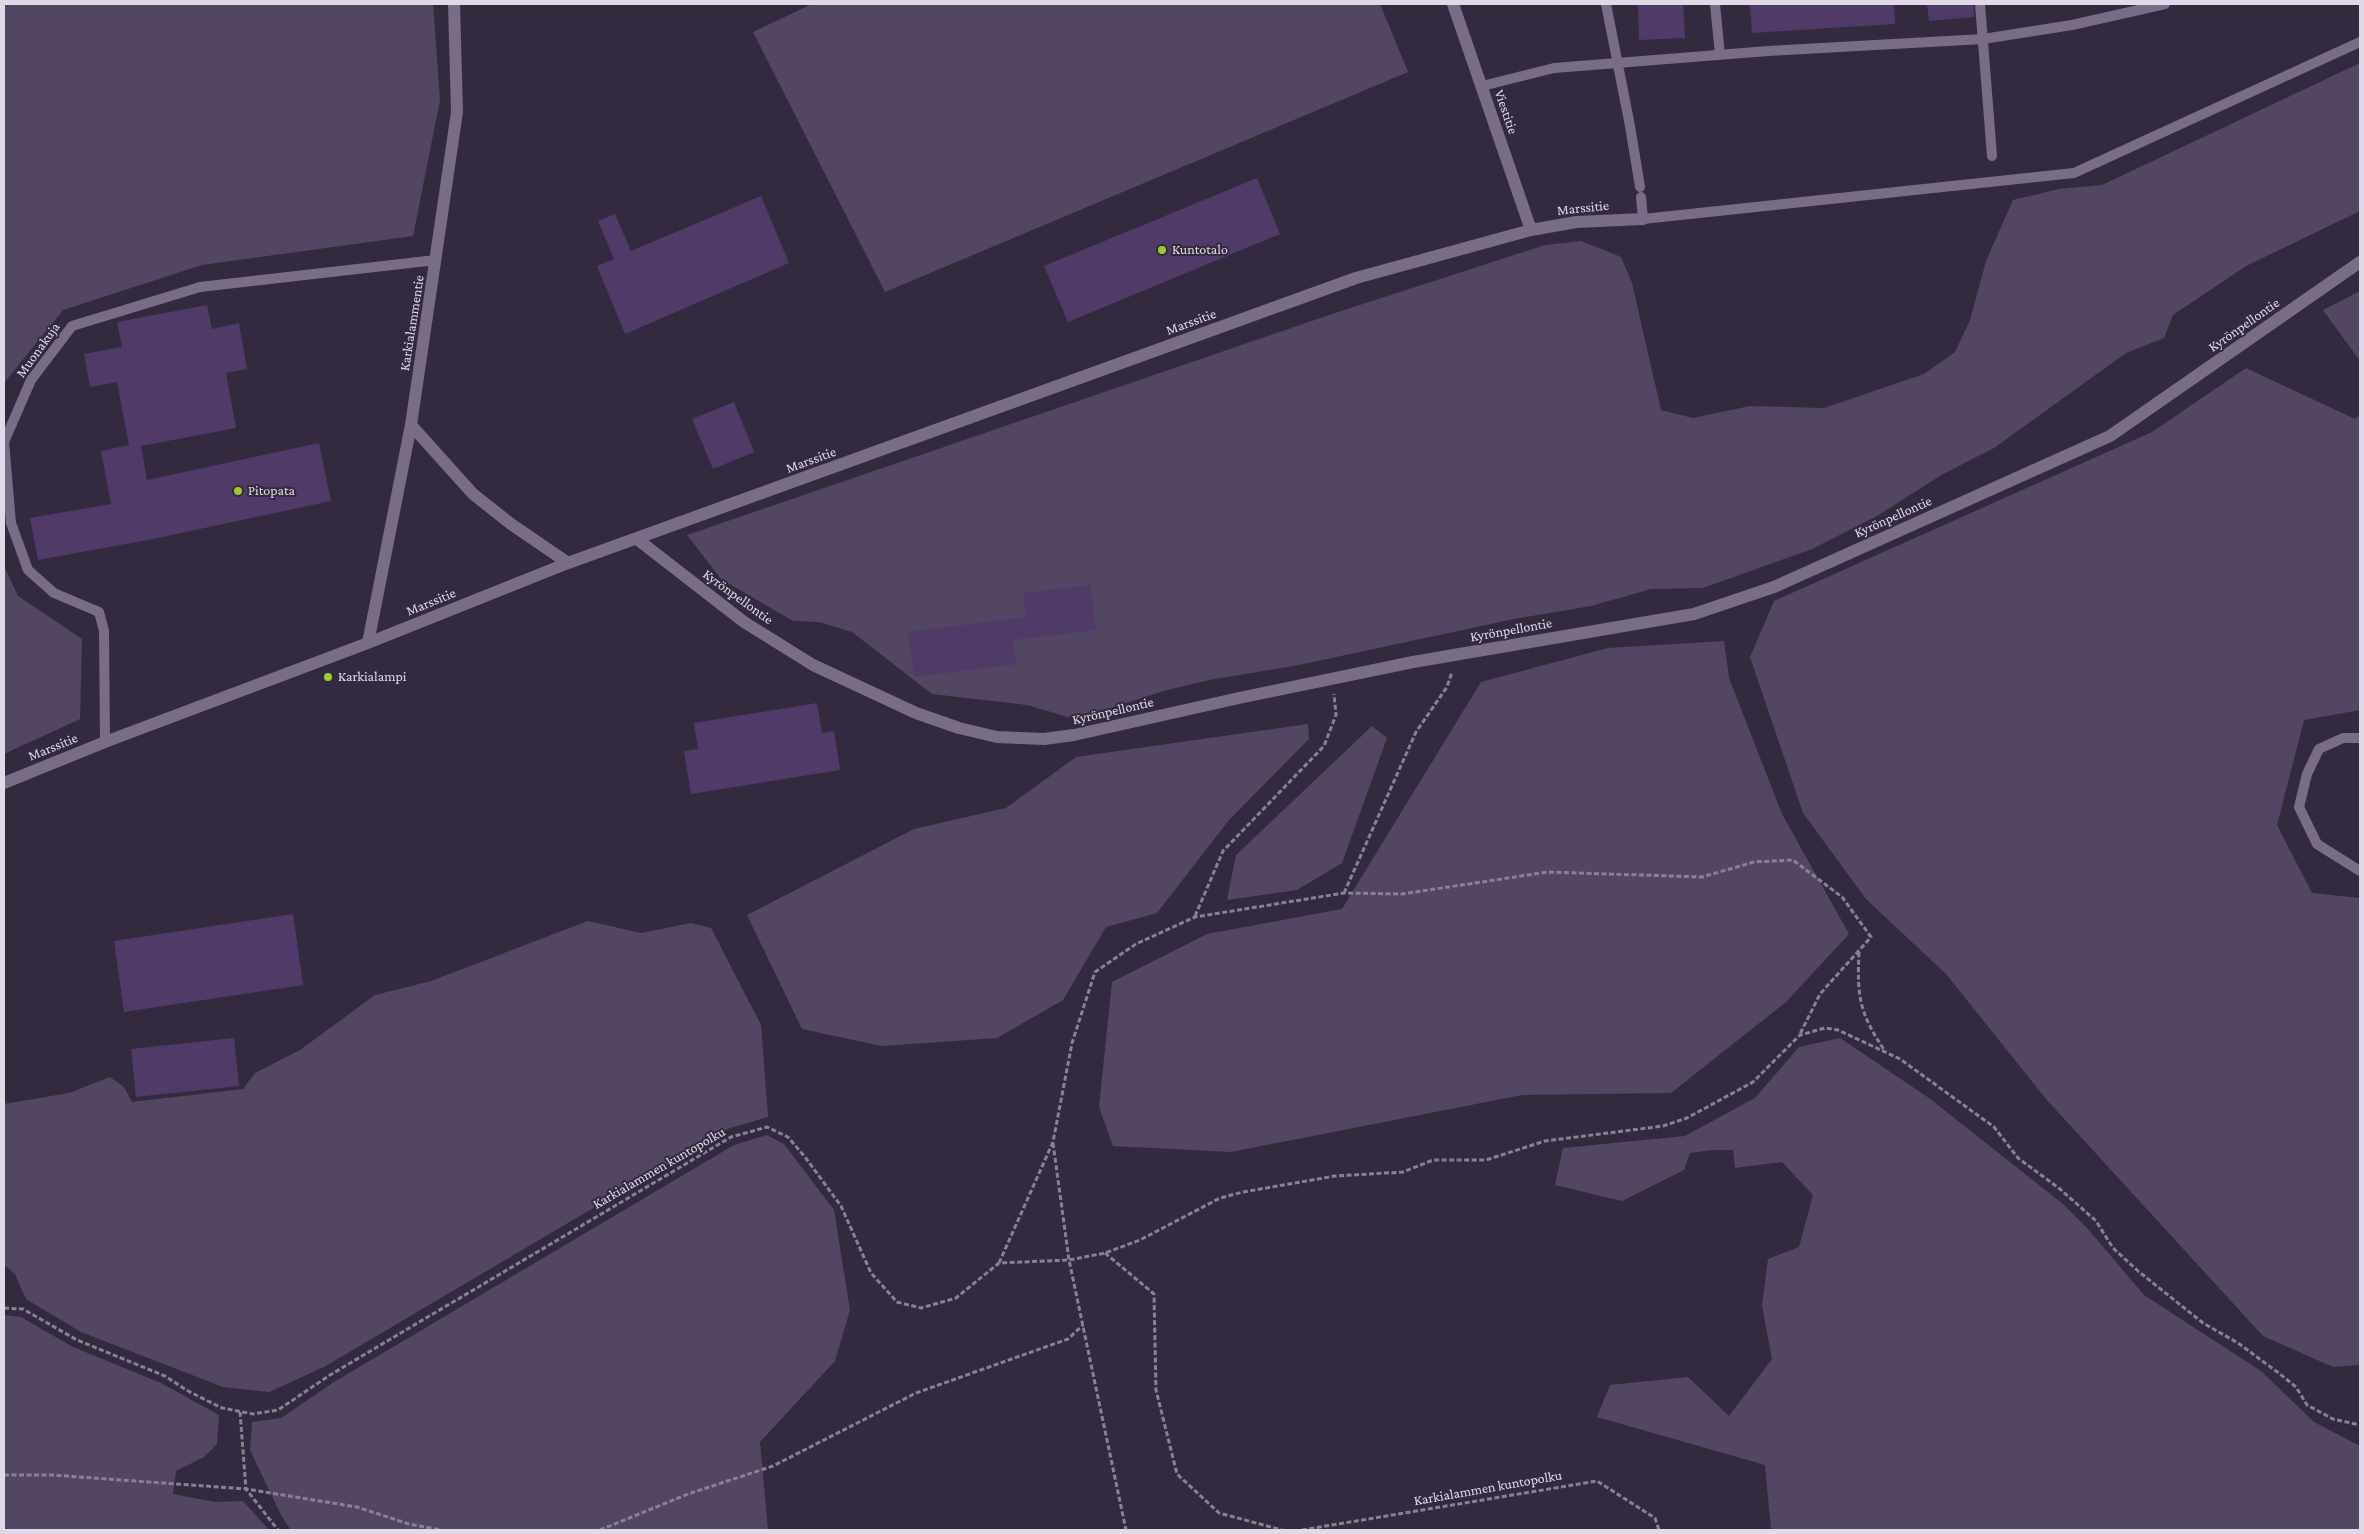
<!DOCTYPE html>
<meta charset="utf-8">
<style>
body{margin:0}
#map{position:relative;width:2364px;height:1534px;overflow:hidden;background:#342a40;font-family:"Crimson Pro",serif}
canvas{display:block}
.frame{position:absolute;inset:0;border:5px solid #e0d9e8;pointer-events:none}
</style>
<div id="map">
<canvas width="2364" height="1534"></canvas>
<div class="frame"></div>
</div>
<script>
const c = document.querySelector('canvas').getContext('2d');
c.lineJoin = 'round';
function fillPath(path, color) {
  c.fillStyle = color;
  c.fill(path, 'evenodd');
}
function trace(path, color, width, dash) {
  c.strokeStyle = color;
  c.lineWidth = width;
  c.lineCap = dash ? 'butt' : 'round';
  c.setLineDash(dash || []);
  c.stroke(path);
}
function write(font, color, halo, rows, align = 'center') {
  c.font = font + ' "Crimson Pro",serif';
  c.lineWidth = 4;
  c.setLineDash([]);
  c.textBaseline = 'middle';
  c.strokeStyle = halo;
  c.fillStyle = color;
  for (const [text, x, y, turn = 0] of rows) {
    c.save();
    c.translate(x, y);
    c.rotate((+turn || 0) * Math.PI / 180);
    c.textAlign = isNaN(turn) ? turn : align;
    if (halo) c.strokeText(text, 0, 0);
    c.fillText(text, 0, 0);
    c.restore();
  }
}
const green = new Path2D(`
 M 4,4 L 433,4 L 440,100 L 413,236 L 202,265 L 63,310 L 4,383 Z
 M 812,4 L 1380,4 L 1408,72 L 885,292 L 753,32 Z
 M 2360,63 L 2360,211 L 2246,266 L 2173,315 L 2164,338 L 2126,353 L 1994,448 L 1943,474 L 1877,516 L 1812,549 L 1703,588 L 1651,589 L 1591,606 L 1514,619 L 1294,666 L 1214,679 L 1167,690 L 1111,708 L 1068,717 L 1027,705 L 932,694 L 852,632 L 819,622 L 793,621 L 721,579 L 687,535 L 1335,313 L 1545,245 L 1581,241 L 1621,257 L 1632,283 L 1661,410 L 1693,418 L 1750,406 L 1824,408 L 1924,374 L 1955,352 L 1970,320 L 1986,261 L 2013,200 L 2059,189 L 2102,185 Z
 M 2360,291 L 2360,361 L 2323,310 Z
 M 2246,368 L 2355,419 L 2360,415 L 2360,710 L 2304,720 L 2277,825 L 2312,893 L 2360,898 L 2360,1365 L 2333,1367 L 2263,1336 L 2046,1099 L 1946,974 L 1866,899 L 1803,813 L 1750,657 L 1774,601 L 2152,432 Z
 M 4,566 L 18,596 L 82,639 L 80,719 L 4,754 Z
 M 1724,641 L 1729,678 L 1782,814 L 1849,934 L 1786,1002 L 1671,1093 L 1522,1095 L 1231,1152 L 1113,1146 L 1099,1107 L 1112,982 L 1207,934 L 1342,909 L 1481,682 L 1608,648 Z
 M 1308,724 L 1309,739 L 1229,820 L 1157,913 L 1106,927 L 1063,1000 L 997,1038 L 882,1046 L 802,1029 L 747,915 L 914,829 L 1006,808 L 1076,757 Z
 M 1372,726 L 1387,738 L 1342,863 L 1297,890 L 1227,900 L 1236,855 Z
 M 588,921 L 641,933 L 691,923 L 711,928 L 761,1025 L 768,1117 L 727,1129 L 324,1367 L 269,1392 L 223,1387 L 81,1332 L 26,1299 L 15,1274 L 4,1265 L 4,1104 L 69,1093 L 110,1077 L 124,1087 L 132,1102 L 243,1089 L 255,1073 L 300,1050 L 375,995 L 431,981 Z
 M 1840,1038 L 1929,1098 L 2063,1204 L 2087,1228 L 2144,1295 L 2261,1371 L 2314,1422 L 2360,1446 L 2360,1530 L 1771,1530 L 1765,1465 L 1597,1417 L 1610,1385 L 1688,1377 L 1729,1416 L 1772,1359 L 1762,1306 L 1768,1259 L 1799,1247 L 1813,1195 L 1782,1162 L 1735,1168 L 1733,1150 L 1713,1150 L 1690,1153 L 1684,1170 L 1622,1201 L 1555,1185 L 1563,1148 L 1685,1136 L 1755,1098 L 1799,1047 Z
 M 767,1135 L 784,1144 L 834,1210 L 850,1310 L 835,1361 L 760,1442 L 768,1530 L 291,1530 L 282,1517 L 250,1450 L 252,1422 L 281,1418 L 334,1382 L 734,1145 Z
 M 4,1315 L 21,1317 L 73,1347 L 161,1383 L 219,1415 L 217,1444 L 204,1457 L 176,1471 L 173,1494 L 215,1502 L 243,1501 L 269,1530 L 4,1530 Z`);
const building = new Path2D(`
 M 1638,4 L 1683,4 L 1685,38 L 1639,40 Z
 M 1750,4 L 1894,4 L 1895,24 L 1752,33 Z
 M 1927,4 L 1973,4 L 1974,17 L 1929,21 Z
 M 1257,178 L 1280,234 L 1068,322 L 1044,266 Z
 M 761,196 L 789,263 L 625,334 L 597,266 L 614,259 L 598,221 L 615,214 L 631,251 Z
 M 207,305 L 212,329 L 239,323 L 247,369 L 226,373 L 236,428 L 141,446 L 147,480 L 319,443 L 331,501 L 153,539 L 38,560 L 30,518 L 111,504 L 101,451 L 129,445 L 117,382 L 90,387 L 84,354 L 122,347 L 117,322 Z
 M 734,402 L 754,452 L 713,469 L 692,419 Z
 M 1090,585 L 1096,630 L 1013,640 L 1017,664 L 914,677 L 908,632 L 1026,617 L 1023,593 Z
 M 817,703 L 822,733 L 834,731 L 840,770 L 691,794 L 684,751 L 698,749 L 694,723 Z
 M 293,914 L 303,985 L 124,1012 L 114,941 Z
 M 234,1038 L 239,1086 L 136,1097 L 131,1049 Z`);
const path = new Path2D(`
 M 1344,893 L 1416,732 L 1447,687 L 1452,672
 M 1195,916 L 1223,851 L 1324,746 L 1336,715 L 1334,694
 M 1859,952 C 1857,996 1859,1013 1885,1051
 M 1053,1143 L 1069,1260 L 1126,1530
 M 1105,1253 L 1154,1294 L 1156,1390 L 1177,1474 L 1219,1513 L 1282,1530
 M 999,1263 L 1053,1142 L 1072,1043 L 1095,972 L 1136,944 L 1195,917 L 1344,893 L 1402,894 L 1548,872 L 1702,877 L 1754,862 L 1793,860 L 1842,897 L 1871,937 L 1820,994 L 1800,1034
 M 4,1308 L 23,1309 L 77,1340 L 165,1376 L 188,1391 L 222,1408 L 253,1414 L 278,1410 L 330,1375 L 731,1137 L 767,1127 L 788,1137 L 805,1157 L 841,1206 L 871,1273 L 897,1302 L 921,1308 L 956,1298 L 999,1263 L 1069,1260 L 1105,1253 L 1140,1240 L 1220,1198 L 1243,1192 L 1335,1176 L 1403,1172 L 1433,1160 L 1486,1160 L 1545,1141 L 1663,1126 L 1687,1118 L 1753,1082 L 1800,1035 L 1825,1028 L 1838,1030 L 1900,1059 L 1994,1127 L 2018,1158 L 2060,1189 L 2096,1221 L 2113,1248 L 2138,1271 L 2203,1323 L 2238,1343 L 2280,1374 L 2296,1387 L 2307,1405 L 2333,1419 L 2360,1425
 M 240,1412 L 246,1489 L 278,1530
 M 4,1475 L 52,1475 L 246,1489 L 357,1507 L 409,1524 L 441,1530
 M 600,1530 L 688,1494 L 773,1466 L 916,1393 L 1068,1339 L 1083,1325
 M 1302,1530 L 1597,1481 L 1655,1518 L 1659,1530`);
const lane = new Path2D(`
 M 1606,4 L 1630,126 L 1640,187
 M 1715,4 L 1720,55
 M 1980,4 L 1992,156
 M 1482,86 L 1554,68 L 1768,51 L 1983,39 L 2072,25 L 2165,4
 M 1641,197 L 1643,219 L 2074,173 L 2360,42
 M 2360,738 L 2343,738 L 2319,749 L 2307,774 L 2299,807 L 2317,844 L 2360,871
 M 105,742 L 104,631 L 99,612 L 54,593 L 28,570 L 11,523 L 4,442 L 31,380 L 72,326 L 200,287 L 436,260`);
const street = new Path2D(`
 M 1453,4 L 1531,230
 M 411,425 L 473,494 L 511,524 L 568,563
 M 637,539 L 744,622 L 813,665 L 916,713 L 959,728 L 997,737 L 1044,739 L 1074,735 L 1239,698 L 1413,662 L 1694,614 L 1774,587 L 2110,436 L 2360,262
 M 368,643 L 411,425 L 457,112 L 454,4
 M 4,783 L 105,742 L 368,643 L 568,563 L 1356,278 L 1531,230 L 1576,222 L 1643,219`);
const markers = [
 [1162,250,5,"#9eca2f"],
 [238,491,5,"#9eca2f"],
 [328,677,5,"#9eca2f"]
];
const streetNames = [
 ["Viestitie",1506,112,71],
 ["Marssitie",1583,208,-6],
 ["Marssitie",1191,322,-20],
 ["Karkialammentie",412,323,-81],
 ["Kyrönpellontie",2244,325,-35],
 ["Muonakuja",38,350,-54],
 ["Marssitie",811,460,-20],
 ["Kyrönpellontie",1893,517,-24],
 ["Kyrönpellontie",738,597,36],
 ["Marssitie",431,602,-22],
 ["Kyrönpellontie",1511,630,-10],
 ["Kyrönpellontie",1113,711,-13],
 ["Marssitie",53,747,-22],
 ["Karkialammen kuntopolku",659,1168,-30],
 ["Karkialammen kuntopolku",1488,1488,-10]
];
const poiNames = [
 ["Kuntotalo",1172,250],
 ["Pitopata",248,491],
 ["Karkialampi",338,677]
];
fillPath(green, '#534663');
fillPath(building, '#503a68');
trace(path, '#898093', 3, [5, 2.5]);
trace(lane, '#786c87', 10);
trace(street, '#786c87', 12);
for (const [x, y, r, color] of markers) {
  const dot = new Path2D();
  dot.arc(x, y, r, 0, 2 * Math.PI);
  c.fillStyle = color;
  c.fill(dot);
  trace(dot, '#342a40', 2);
}
write('14px', '#e0d9e8', '#342a40', streetNames);
write('14px', '#e0d9e8', '#342a40', poiNames, 'left');
</script>
